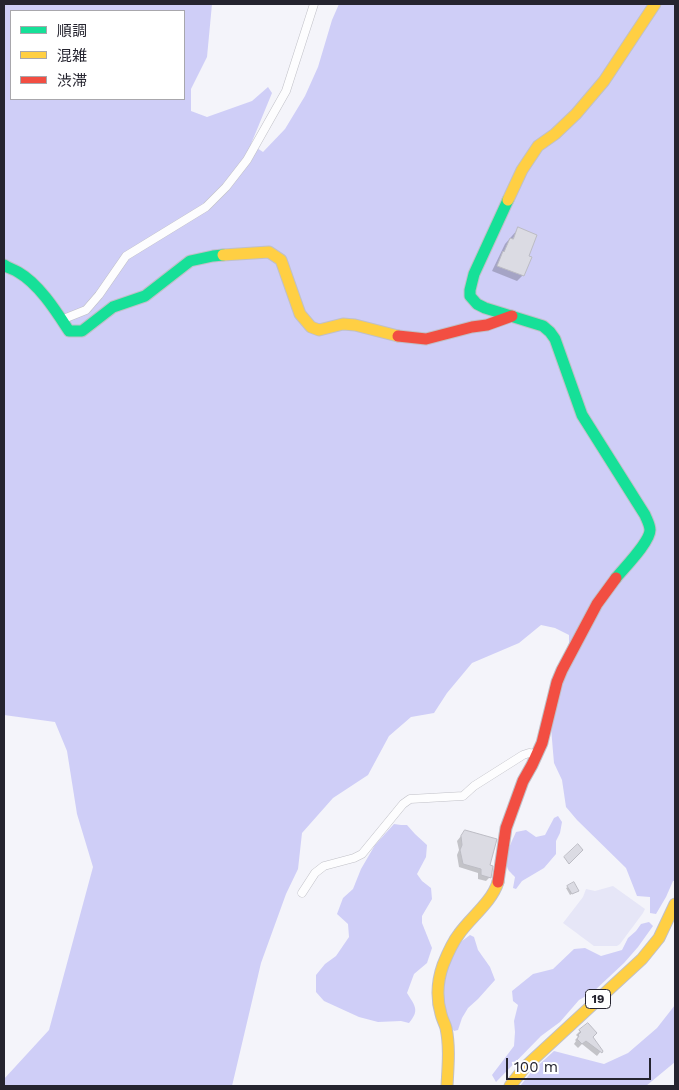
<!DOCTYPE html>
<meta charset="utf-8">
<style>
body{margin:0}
#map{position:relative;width:679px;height:1090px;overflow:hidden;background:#f4f4fa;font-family:"Work Sans","Noto Sans JP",sans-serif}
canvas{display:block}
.frame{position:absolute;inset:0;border:5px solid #25242f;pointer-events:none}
.legend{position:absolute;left:10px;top:10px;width:175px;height:90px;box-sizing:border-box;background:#fff;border:1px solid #a8a7ac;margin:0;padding:6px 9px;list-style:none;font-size:15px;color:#25242f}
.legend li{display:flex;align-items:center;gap:10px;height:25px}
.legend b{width:25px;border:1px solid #a8a7ac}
.scale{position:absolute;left:506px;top:1058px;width:145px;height:22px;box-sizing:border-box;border:2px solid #25242f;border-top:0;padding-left:6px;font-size:15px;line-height:18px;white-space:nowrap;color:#25242f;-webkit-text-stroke:4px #fff;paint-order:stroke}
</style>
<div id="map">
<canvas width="679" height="1090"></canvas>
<div class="frame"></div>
<ul class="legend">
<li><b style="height:6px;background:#16e098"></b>順調</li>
<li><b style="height:6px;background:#ffcf43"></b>混雑</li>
<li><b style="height:6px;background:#f24e42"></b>渋滞</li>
</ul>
<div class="scale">100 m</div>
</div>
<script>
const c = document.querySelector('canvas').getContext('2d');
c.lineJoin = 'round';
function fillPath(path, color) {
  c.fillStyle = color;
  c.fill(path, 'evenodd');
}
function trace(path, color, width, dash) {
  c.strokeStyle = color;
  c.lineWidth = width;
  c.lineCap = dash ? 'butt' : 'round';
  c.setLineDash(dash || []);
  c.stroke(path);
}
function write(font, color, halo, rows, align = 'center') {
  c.font = font + ' "Work Sans",sans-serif';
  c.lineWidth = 4;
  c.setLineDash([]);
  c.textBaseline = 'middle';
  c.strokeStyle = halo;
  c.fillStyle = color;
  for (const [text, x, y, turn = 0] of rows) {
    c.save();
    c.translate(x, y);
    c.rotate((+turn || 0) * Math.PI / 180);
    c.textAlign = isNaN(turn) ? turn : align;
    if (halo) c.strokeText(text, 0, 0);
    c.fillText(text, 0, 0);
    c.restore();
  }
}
const green = new Path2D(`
 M 613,886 L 645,909 L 643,913 L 620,944 L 617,946 L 594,946 L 563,923 L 583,897 L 586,889 L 595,891 Z`);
const forest = new Path2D(`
 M 4,4 L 212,4 L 207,57 L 191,89 L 191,111 L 207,117 L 252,101 L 268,87 L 272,93 L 251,144 L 263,152 L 285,129 L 305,96 L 318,67 L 332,20 L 339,4 L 675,4 L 675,881 L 673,881 L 666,897 L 656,914 L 650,913 L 650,897 L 637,896 L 626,868 L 577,820 L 566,807 L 562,780 L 554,763 L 551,728 L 561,666 L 569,643 L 569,635 L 555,628 L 541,625 L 519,643 L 472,663 L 447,693 L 434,713 L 411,717 L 389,736 L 368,775 L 333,798 L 302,833 L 298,869 L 286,894 L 261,963 L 232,1086 L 4,1086 L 4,1079 L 49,1030 L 93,867 L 77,814 L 67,751 L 55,722 L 4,715 ZM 11,11 L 184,11 L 184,99 L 11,99 Z
 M 558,816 L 562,822 L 560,833 L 556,841 L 556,854 L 544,868 L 522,881 L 516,889 L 513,888 L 515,877 C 515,877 510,872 509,871 C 502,860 511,843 516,832 L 526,830 L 536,837 L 545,835 L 554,818 Z
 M 394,824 L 401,825 L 407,825 L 415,834 L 427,845 L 426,857 L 417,874 L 422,881 L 431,888 L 432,899 L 422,916 L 422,923 L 432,948 L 427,963 L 414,974 L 407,993 C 415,1006 420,1010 409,1023 L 401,1021 L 378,1022 L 359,1017 L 324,1001 L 316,992 L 316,975 L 325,964 L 336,956 L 349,937 L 348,924 L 337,914 L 343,898 L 353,889 L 361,869 L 375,845 Z
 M 649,922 L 653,926 L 638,947 L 624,963 L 593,992 L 579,1000 L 560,1022 L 541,1036 L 496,1082 L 492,1075 L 514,1046 L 515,1032 L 514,1021 L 518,1005 L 513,1001 L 512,991 L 533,974 L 553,969 L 574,949 L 585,948 L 601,956 L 622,950 L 628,938 L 636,931 L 641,924 Z
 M 470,935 L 474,937 L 478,950 L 490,967 L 495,980 L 478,999 L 468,1008 L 462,1018 L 458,1030 L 454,1031 L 450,1026 L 443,1002 L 443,989 L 451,952 L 462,941 Z
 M 675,1005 L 675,1062 L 646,1086 L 520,1086 L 533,1070 L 554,1051 L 604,1064 L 628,1053 L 657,1028 Z`);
const shadow = new Path2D(`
 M 518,229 L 527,256 L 523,275 L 517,281 L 492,271 L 505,244 Z
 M 465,831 L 488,865 L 490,877 L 486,881 L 478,879 L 478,873 L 459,867 L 457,855 L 459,850 L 457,841 Z
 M 568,887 L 575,892 L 570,895 L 566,888 Z
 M 580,1031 L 591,1037 L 601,1051 L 597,1056 L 582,1044 L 578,1048 L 574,1044 L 576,1041 L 575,1040 L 578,1037 L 576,1035 Z`);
const building = new Path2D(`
 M 518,227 L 537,235 L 529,256 L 532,257 L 524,276 L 497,266 L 503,251 L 504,252 L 510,238 L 513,239 Z
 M 465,830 L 497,839 L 490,865 L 493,866 L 491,878 L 481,875 L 481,869 L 463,864 L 460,850 L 462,845 L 461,836 Z
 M 578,844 L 583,850 L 569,864 L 564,857 Z
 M 574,882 L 579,891 L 572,894 L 567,886 Z
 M 588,1023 L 597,1033 L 593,1037 L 603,1051 L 602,1053 L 586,1041 L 582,1044 L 577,1039 L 579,1036 L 578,1035 L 581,1032 L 579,1030 Z`);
const street = new Path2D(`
 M 61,320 L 86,310 L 99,295 L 126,256 L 206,207 L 226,187 L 247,160 L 286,91 L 314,4
 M 302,893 L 315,873 L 324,866 L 354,858 L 362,854 L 403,804 L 410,799 L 463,796 L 474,786 L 523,755 L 529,753 L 537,754`);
const fast = new Path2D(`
 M 508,200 L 474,274 L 470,290 L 470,296 L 477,304 L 485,308 L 543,326 L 550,332 L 555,339 L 582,415 L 645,515 C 647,520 650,525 650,530 C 650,542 624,568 616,578
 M 4,265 C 8,268 13,269 18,272 C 39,284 56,311 69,331 L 82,331 L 113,307 L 145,296 L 190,261 L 213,256 L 223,255`);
const slow = new Path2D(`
 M 508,200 L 522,170 L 538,146 L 555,134 L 576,114 L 604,81 L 655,4
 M 223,255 L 269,252 L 281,260 L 300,314 L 311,327 L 319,330 L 343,324 L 355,325 L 398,336
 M 447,1086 C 448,1067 450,1047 446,1028 C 445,1024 442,1019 441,1014 C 436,997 437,982 443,965 C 447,955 452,943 459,934 C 470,918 492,902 498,882
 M 510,1086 L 525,1067 L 642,959 L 659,938 L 675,904`);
const jam = new Path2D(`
 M 398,336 L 426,339 L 472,327 L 487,325 L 512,316
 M 498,882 L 506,828 L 523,781 L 532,765 L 542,743 L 557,682 L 562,670 L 597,604 L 616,578`);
const shields = [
 [598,999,25]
];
const shieldNames = [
 ["19",598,999]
];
fillPath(green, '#e6e6f7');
fillPath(forest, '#cfcef7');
fillPath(shadow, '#0003');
fillPath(building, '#dbdbe3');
trace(building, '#bcbcc4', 1);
trace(street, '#c0c0c7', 9);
trace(fast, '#c0c0c7', 13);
trace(slow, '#c0c0c7', 13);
trace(jam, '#c0c0c7', 13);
trace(street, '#fdfdfe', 8);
trace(fast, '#16e098', 11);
trace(slow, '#ffcf43', 11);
trace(jam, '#f24e42', 11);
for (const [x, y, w] of shields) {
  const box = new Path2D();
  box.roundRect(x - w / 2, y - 9.5, w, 19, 4);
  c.fillStyle = '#fff';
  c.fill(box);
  trace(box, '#25242f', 1);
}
write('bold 12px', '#25242f', null, shieldNames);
</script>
